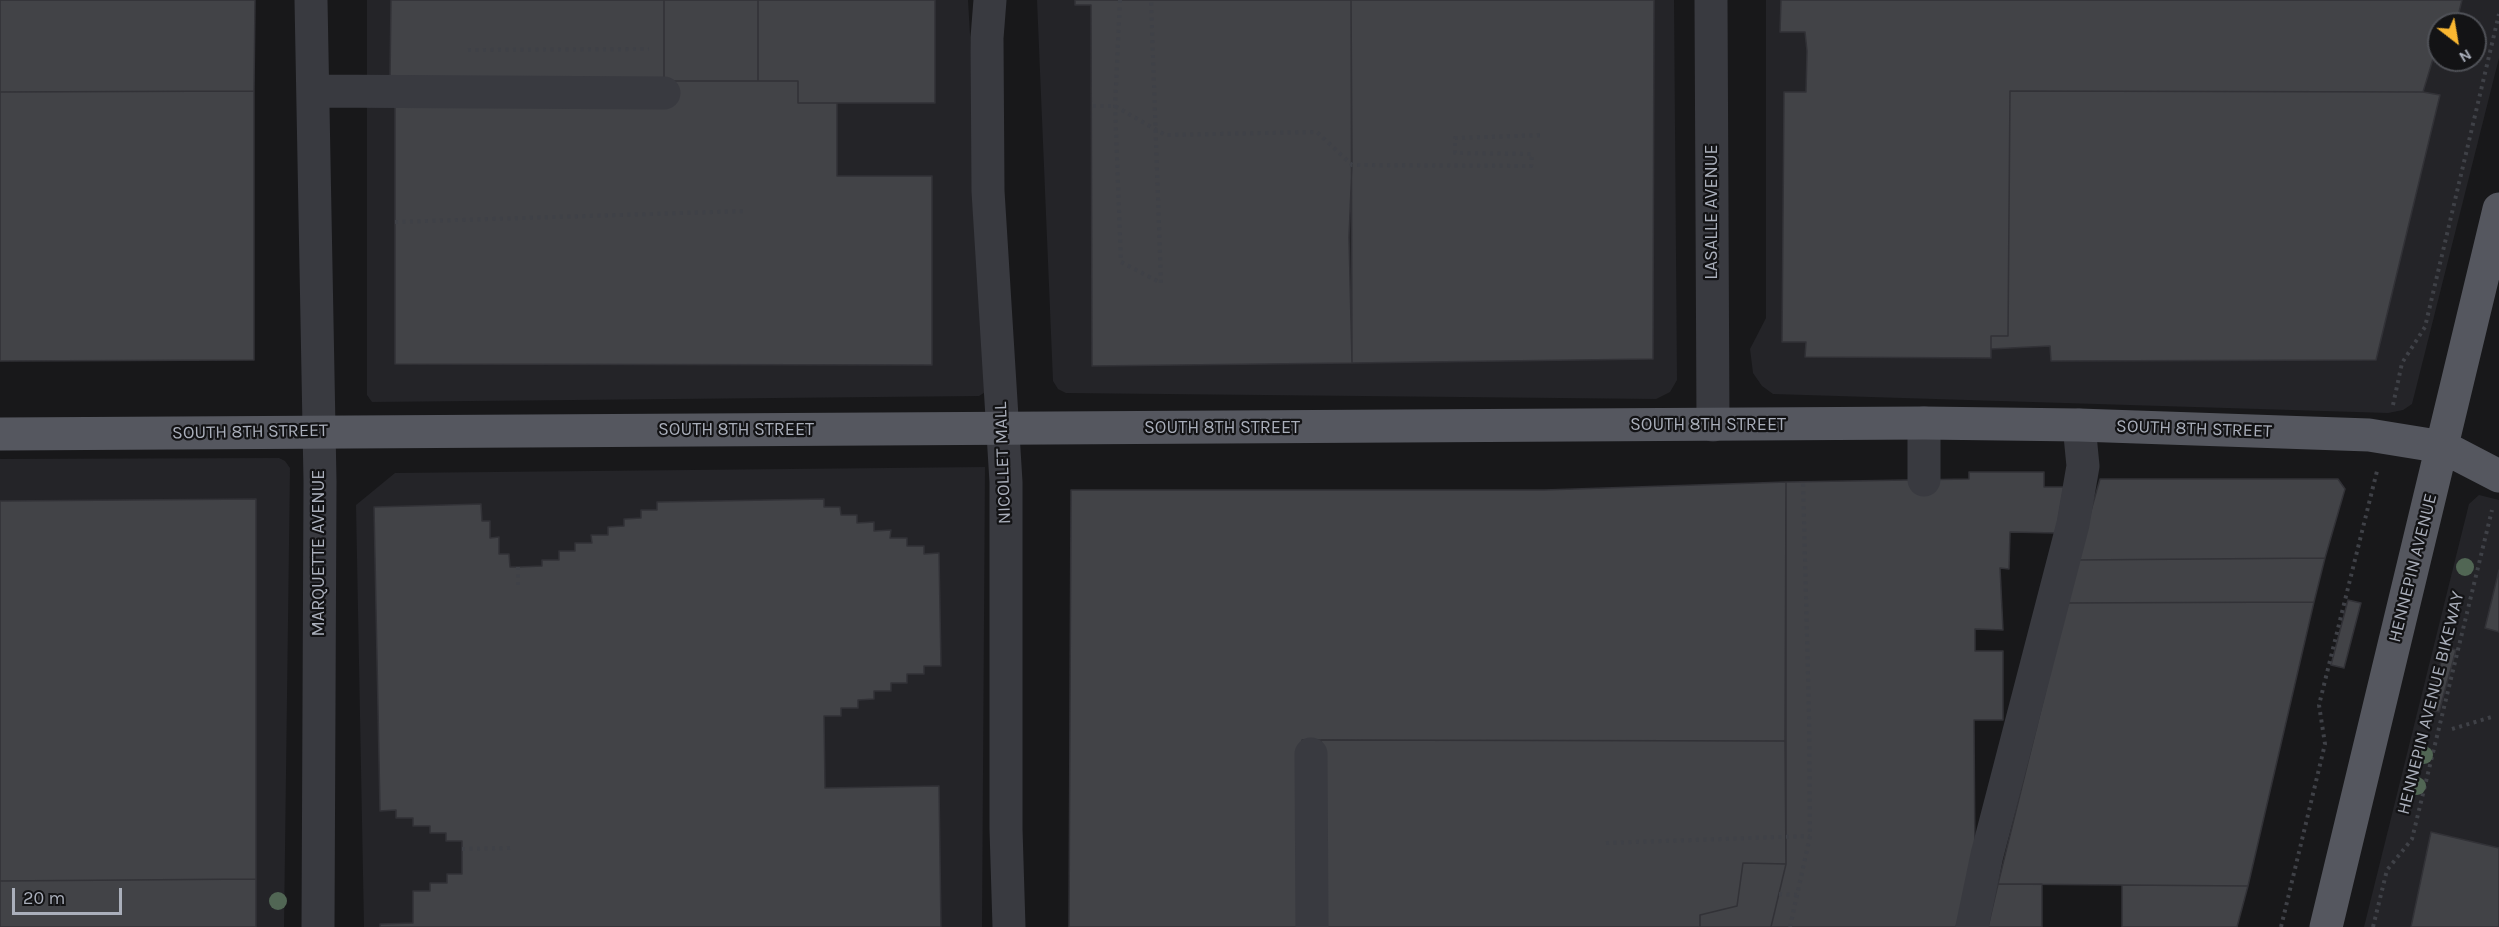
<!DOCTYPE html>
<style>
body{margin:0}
#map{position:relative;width:2499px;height:927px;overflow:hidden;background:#18181a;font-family:Karla,sans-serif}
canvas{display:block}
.north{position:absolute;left:2427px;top:12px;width:60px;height:60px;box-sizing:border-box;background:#131315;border:2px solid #4f5157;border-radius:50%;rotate:149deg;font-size:16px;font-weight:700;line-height:24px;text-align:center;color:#aaafbb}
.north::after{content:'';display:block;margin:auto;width:21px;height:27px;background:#fab731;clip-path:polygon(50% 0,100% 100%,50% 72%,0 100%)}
.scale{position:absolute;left:12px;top:888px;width:110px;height:27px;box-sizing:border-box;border:3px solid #aaafbb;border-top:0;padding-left:8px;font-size:18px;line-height:21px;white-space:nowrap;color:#aaafbb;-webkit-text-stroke:4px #131315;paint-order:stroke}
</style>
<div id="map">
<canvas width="2499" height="927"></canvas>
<div class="north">N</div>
<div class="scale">20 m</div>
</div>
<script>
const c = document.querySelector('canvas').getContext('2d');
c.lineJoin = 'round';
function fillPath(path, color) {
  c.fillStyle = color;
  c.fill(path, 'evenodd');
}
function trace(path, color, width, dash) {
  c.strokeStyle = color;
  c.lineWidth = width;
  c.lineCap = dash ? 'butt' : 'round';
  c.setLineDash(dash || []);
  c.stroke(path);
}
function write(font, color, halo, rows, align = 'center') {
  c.font = font + ' Karla,sans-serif';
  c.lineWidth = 4.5;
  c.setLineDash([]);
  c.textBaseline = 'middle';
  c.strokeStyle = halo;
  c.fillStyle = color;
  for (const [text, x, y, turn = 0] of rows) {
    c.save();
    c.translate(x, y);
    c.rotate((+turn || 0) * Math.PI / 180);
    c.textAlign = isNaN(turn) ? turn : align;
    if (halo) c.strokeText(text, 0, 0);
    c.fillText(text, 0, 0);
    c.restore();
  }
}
const built = new Path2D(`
 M 367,0 L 968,0 L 990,379 L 987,391 L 979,396 L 372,402 L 367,395 Z
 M 1037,0 L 1674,0 L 1677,380 L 1670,392 L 1656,399 L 1066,393 L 1058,389 L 1053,381 Z
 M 1766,0 L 2499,0 L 2499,58 L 2412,404 L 2403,410 L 2388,413 L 1773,394 L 1762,386 L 1753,373 L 1750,349 L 1766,318 ZM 2439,24 L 2475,24 L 2475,60 L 2439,60 Z
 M 279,458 L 285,461 L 290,468 L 284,927 L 0,927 L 0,459 Z
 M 985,467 L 982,927 L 364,927 L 356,505 L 395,473 Z
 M 2479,495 L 2499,500 L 2499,927 L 2364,927 L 2469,504 Z`);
const building = new Path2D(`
 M 0,0 L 255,0 L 254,91 L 0,92 Z
 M 391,0 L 664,0 L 664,81 L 390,78 Z
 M 664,0 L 758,0 L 758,81 L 664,81 Z
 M 758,0 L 935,0 L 935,103 L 798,103 L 798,81 L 758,81 Z
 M 1075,0 L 1351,0 L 1352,363 L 1092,366 L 1091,5 L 1075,5 Z
 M 1351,0 L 1654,0 L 1653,359 L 1352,363 L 1349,237 L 1352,165 Z
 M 1781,0 L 2462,0 L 2456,24 L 2439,24 L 2439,39 L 2423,92 L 2010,91 L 2008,336 L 1991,336 L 1991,358 L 1805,357 L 1806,342 L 1782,342 L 1784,92 L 1806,92 L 1807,51 L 1805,32 L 1780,32 Z
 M 664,81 L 798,81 L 798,103 L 837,103 L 837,176 L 932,176 L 932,365 L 395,364 L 395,103 Z
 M 254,91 L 254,360 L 0,361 L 0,92 Z
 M 2010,91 L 2423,92 L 2440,95 L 2376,360 L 2051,361 L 2050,346 L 1991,349 L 1991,336 L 2008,336 Z
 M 1969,472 L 2044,472 L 2044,487 L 2064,487 L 2056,533 L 2010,532 L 2009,569 L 2000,568 L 2003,630 L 1975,629 L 1975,651 L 2003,651 L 2003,720 L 1974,720 L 1975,864 L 1956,927 L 1771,927 L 1786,864 L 1786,482 L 1969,479 Z
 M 2100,479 L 2338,479 L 2345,489 L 2325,558 L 2077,560 Z
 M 1786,482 L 1785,741 L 1302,740 L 1301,927 L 1069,927 L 1071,490 L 1544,490 Z
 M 256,499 L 256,879 L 0,881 L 0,501 Z
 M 824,499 L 824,507 L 840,507 L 841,515 L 857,515 L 857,523 L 874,522 L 874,531 L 891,530 L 890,538 L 907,538 L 907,546 L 924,546 L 924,554 L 939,553 L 941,666 L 924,666 L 924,674 L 907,674 L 907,683 L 891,683 L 891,691 L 874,691 L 874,699 L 858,700 L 858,708 L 841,708 L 841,716 L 824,716 L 825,788 L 939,786 L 941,927 L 380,927 L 380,924 L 413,923 L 413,891 L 430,891 L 430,883 L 447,883 L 447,874 L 462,874 L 462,841 L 446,841 L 446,833 L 430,833 L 430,826 L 413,826 L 413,818 L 396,818 L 396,810 L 380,811 L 374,507 L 481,504 L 482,521 L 490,521 L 490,538 L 499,537 L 499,554 L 509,554 L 510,567 L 518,567 L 542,566 L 542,560 L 559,560 L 559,551 L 575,551 L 575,543 L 592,543 L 591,535 L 608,535 L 608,527 L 624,526 L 624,519 L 641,518 L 641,510 L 657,510 L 657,502 Z
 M 2325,558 L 2314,602 L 2067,603 L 2077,560 Z
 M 2499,570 L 2499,632 L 2485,628 Z
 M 2348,600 L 2361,603 L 2344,668 L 2331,665 Z
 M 2314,602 L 2248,886 L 1998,884 L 2067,603 Z
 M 2445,647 L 2456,650 L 2439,712 L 2428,709 Z
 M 1321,740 L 1785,741 L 1786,864 L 1743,863 L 1737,906 L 1700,915 L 1700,927 L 1321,927 Z
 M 2431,832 L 2499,848 L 2499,927 L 2411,927 Z
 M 1743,863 L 1786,864 L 1771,927 L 1700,927 L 1700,915 L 1737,906 Z
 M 256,879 L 256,927 L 0,927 L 0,881 Z
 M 1998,884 L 2042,884 L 2042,927 L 1988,927 Z
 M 2122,885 L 2248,886 L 2237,927 L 2122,927 Z`);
const path = new Path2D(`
 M 1120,0 L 1115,106 L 1121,262 L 1161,283 L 1151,0
 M 468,50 L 649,49
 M 1093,106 L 1115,106 L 1165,135 L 1317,132 L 1352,165 L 1531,166 L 1532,154 L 1455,153 L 1455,138 L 1544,135
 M 395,222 L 747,211
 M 2393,405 L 2402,363 L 2425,327 L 2499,14
 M 518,567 L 518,585
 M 2452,729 L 2495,716
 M 1606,843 L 1810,836
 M 462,849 L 513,848
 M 1779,894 L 1798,895
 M 1790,927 L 1810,836 L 1809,713 L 1803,482
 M 2281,927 L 2325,744 L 2319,705 L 2377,471
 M 2373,927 L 2387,870 L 2412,839 L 2492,510`);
const minor = new Path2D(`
 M 311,0 L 320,481 L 318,927
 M 990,0 L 987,38 L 988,191 L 1006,482 L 1006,829 L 1009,927
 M 1711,0 L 1713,425
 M 313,91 L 664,93
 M 1924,423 L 1924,480
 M 1311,754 L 1312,927
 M 1972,927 L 1987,855 L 2073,524 L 2083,466 L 2079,425`);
const major = new Path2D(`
 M 0,434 L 1924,423 L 2079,425 L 2369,435 L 2443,447 L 2499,476
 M 2326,927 L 2499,209`);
const trees = [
 [2465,567],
 [2424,755],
 [2417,786],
 [278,901]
];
const streetNames = [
 ["LASALLE AVENUE",1712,212,-90],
 ["SOUTH 8TH STREET",1708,425],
 ["SOUTH 8TH STREET",1222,428],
 ["SOUTH 8TH STREET",2194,429,2],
 ["SOUTH 8TH STREET",736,430],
 ["SOUTH 8TH STREET",250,432,-1],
 ["NICOLLET MALL",1003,463,-92],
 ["MARQUETTE AVENUE",319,553,-90],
 ["HENNEPIN AVENUE",2413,568,-76],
 ["HENNEPIN AVENUE BIKEWAY",2431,703,-76]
];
fillPath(built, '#242428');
fillPath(building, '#424347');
trace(building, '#323237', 1.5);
trace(path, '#3f4147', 4, [3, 4.5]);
trace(minor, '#393a40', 33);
trace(major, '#55575f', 33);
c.fillStyle = '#516654';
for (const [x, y] of trees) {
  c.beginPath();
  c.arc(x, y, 9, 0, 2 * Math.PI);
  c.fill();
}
write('18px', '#aaafbb', '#131315', streetNames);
</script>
